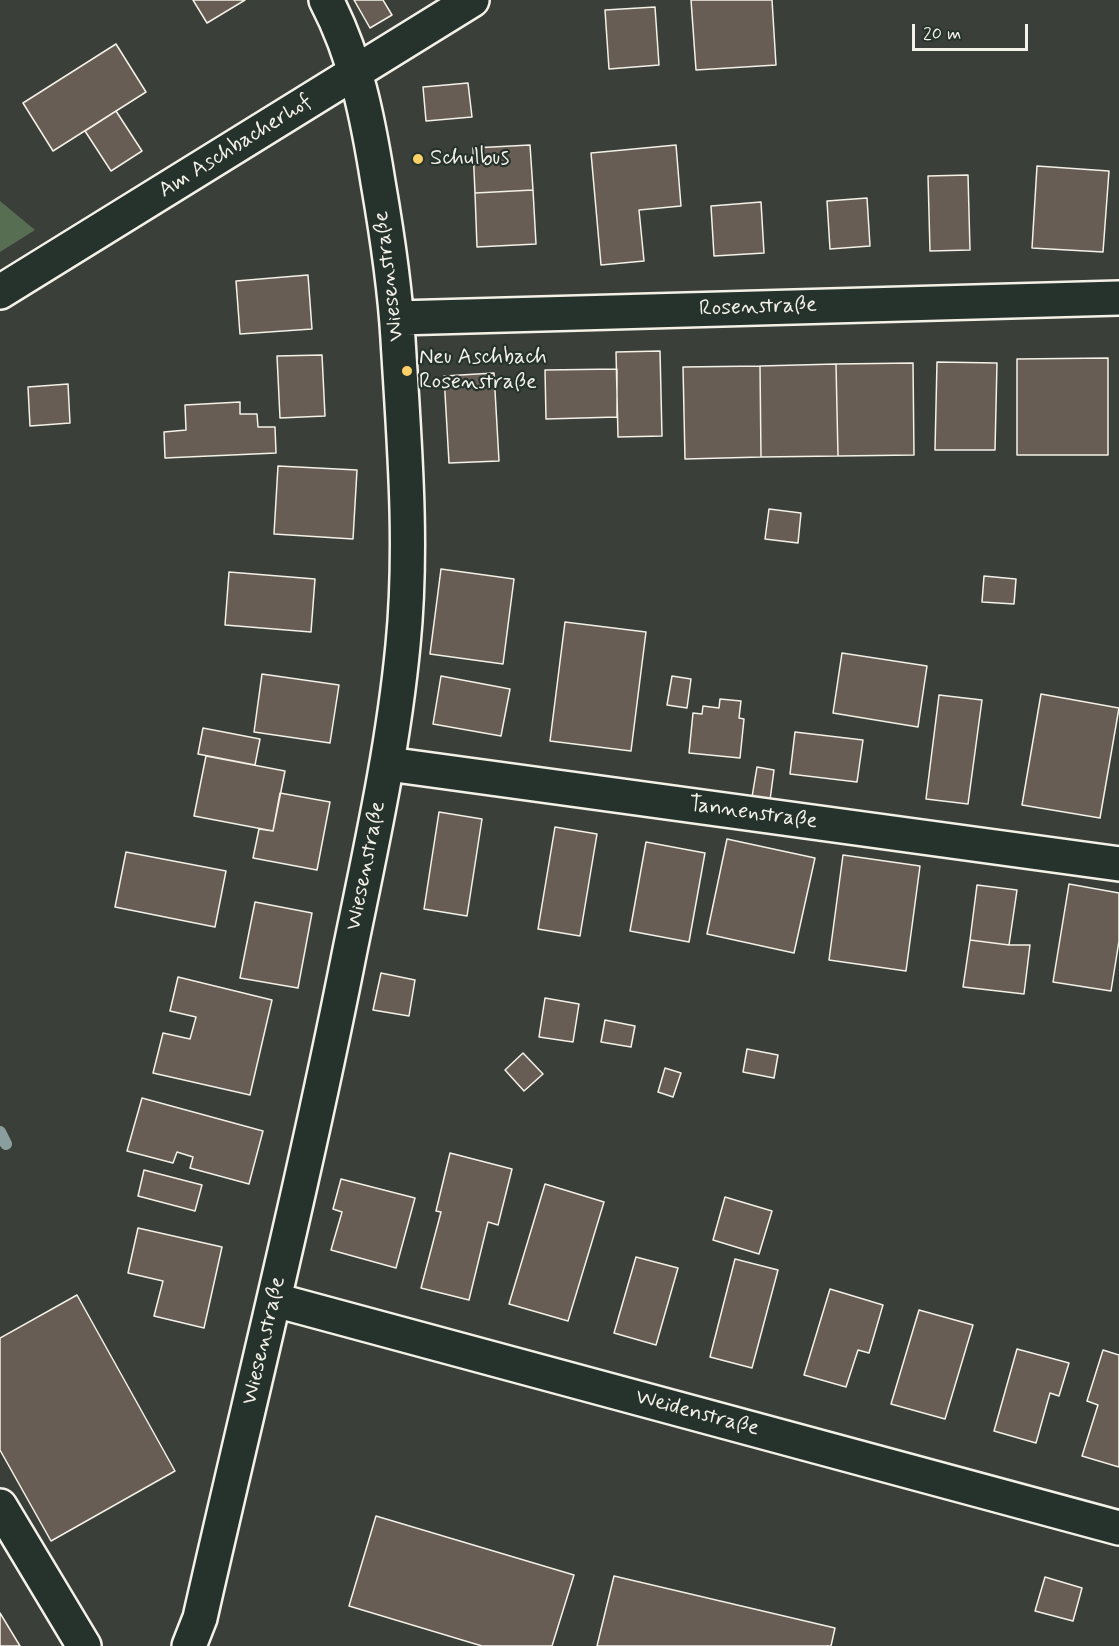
<!DOCTYPE html>
<meta charset="utf-8">
<style>
body{margin:0}
#map{position:relative;width:1119px;height:1646px;overflow:hidden;background:#3a4039;font-family:Mynerve,sans-serif}
canvas{display:block}
.scale{position:absolute;left:912px;top:24px;width:116px;height:27px;box-sizing:border-box;border:3px solid #f4f1e8;border-top:0;padding-left:8px;font-size:18px;line-height:21px;white-space:nowrap;color:#f4f1e8;-webkit-text-stroke:4px #26332d;paint-order:stroke}
</style>
<div id="map">
<canvas width="1119" height="1646"></canvas>
<div class="scale">20 m</div>
</div>
<script>
const c = document.querySelector('canvas').getContext('2d');
c.lineJoin = 'round';
function fillPath(path, color) {
  c.fillStyle = color;
  c.fill(path, 'evenodd');
}
function trace(path, color, width, dash) {
  c.strokeStyle = color;
  c.lineWidth = width;
  c.lineCap = dash ? 'butt' : 'round';
  c.setLineDash(dash || []);
  c.stroke(path);
}
function write(font, color, halo, rows, align = 'center') {
  c.font = font + ' Mynerve,sans-serif';
  c.lineWidth = 4.5;
  c.setLineDash([]);
  c.textBaseline = 'middle';
  c.strokeStyle = halo;
  c.fillStyle = color;
  for (const [text, x, y, turn = 0] of rows) {
    c.save();
    c.translate(x, y);
    c.rotate((+turn || 0) * Math.PI / 180);
    c.textAlign = isNaN(turn) ? turn : align;
    if (halo) c.strokeText(text, 0, 0);
    c.fillText(text, 0, 0);
    c.restore();
  }
}
const green = new Path2D(`
 M 0,201 L 35,230 L 0,252 Z`);
const stream = new Path2D(`
 M 0,1132 L 6,1144`);
const building = new Path2D(`
 M 193,0 L 245,0 L 207,23 Z
 M 354,0 L 383,0 L 392,15 L 370,28 Z
 M 691,0 L 772,0 L 776,65 L 696,70 Z
 M 655,7 L 659,65 L 609,69 L 605,10 Z
 M 116,44 L 146,92 L 53,151 L 23,103 Z
 M 468,83 L 472,117 L 426,121 L 423,87 Z
 M 116,111 L 142,151 L 111,171 L 85,131 Z
 M 530,145 L 533,190 L 475,193 L 473,148 Z
 M 676,145 L 681,206 L 639,210 L 644,261 L 601,265 L 591,153 Z
 M 1037,166 L 1109,171 L 1103,252 L 1032,248 Z
 M 968,175 L 970,250 L 930,251 L 928,176 Z
 M 533,190 L 536,244 L 477,247 L 475,193 Z
 M 867,198 L 870,246 L 830,249 L 827,201 Z
 M 761,202 L 764,253 L 714,256 L 711,206 Z
 M 308,275 L 312,329 L 240,334 L 236,281 Z
 M 660,351 L 662,436 L 618,437 L 616,352 Z
 M 322,355 L 325,416 L 280,418 L 277,356 Z
 M 1108,358 L 1108,455 L 1017,455 L 1017,359 Z
 M 937,362 L 997,363 L 995,450 L 935,450 Z
 M 913,363 L 914,455 L 838,456 L 836,364 Z
 M 836,364 L 838,456 L 761,457 L 760,366 Z
 M 760,366 L 761,457 L 685,459 L 683,367 Z
 M 617,369 L 617,417 L 546,419 L 545,370 Z
 M 494,373 L 499,461 L 449,463 L 444,376 Z
 M 68,384 L 70,423 L 30,426 L 28,387 Z
 M 240,402 L 240,414 L 257,414 L 258,427 L 275,427 L 276,453 L 165,458 L 164,432 L 186,430 L 185,405 Z
 M 278,466 L 357,470 L 353,539 L 274,534 Z
 M 769,509 L 801,513 L 798,543 L 765,539 Z
 M 441,569 L 514,579 L 503,664 L 430,654 Z
 M 229,572 L 315,579 L 311,632 L 225,625 Z
 M 984,576 L 1016,579 L 1014,604 L 982,602 Z
 M 565,622 L 646,632 L 631,751 L 550,741 Z
 M 842,653 L 927,666 L 918,727 L 833,713 Z
 M 262,674 L 339,685 L 330,743 L 254,732 Z
 M 441,676 L 510,689 L 501,736 L 433,724 Z
 M 672,676 L 691,679 L 687,708 L 667,705 Z
 M 1041,694 L 1119,708 L 1100,818 L 1022,805 Z
 M 939,695 L 982,700 L 968,804 L 926,799 Z
 M 720,699 L 741,701 L 739,718 L 744,719 L 740,758 L 689,753 L 693,713 L 702,714 L 703,706 L 719,708 Z
 M 203,728 L 260,739 L 255,765 L 198,754 Z
 M 795,732 L 863,740 L 857,782 L 790,774 Z
 M 206,756 L 285,771 L 273,831 L 194,816 Z
 M 757,767 L 774,770 L 770,800 L 752,797 Z
 M 280,793 L 330,802 L 317,870 L 253,858 L 259,829 L 273,831 Z
 M 439,812 L 482,819 L 467,916 L 424,909 Z
 M 555,827 L 597,834 L 580,936 L 538,929 Z
 M 727,839 L 815,858 L 794,953 L 707,934 Z
 M 646,842 L 705,853 L 689,942 L 630,931 Z
 M 126,852 L 226,871 L 215,927 L 115,907 Z
 M 843,855 L 920,866 L 906,971 L 829,960 Z
 M 1069,884 L 1119,893 L 1119,941 L 1111,991 L 1053,982 Z
 M 977,885 L 1017,890 L 1009,945 L 970,940 Z
 M 255,902 L 312,913 L 298,988 L 240,978 Z
 M 970,940 L 1009,945 L 1030,945 L 1024,994 L 963,987 Z
 M 381,973 L 415,980 L 409,1016 L 373,1010 Z
 M 178,977 L 272,1000 L 250,1095 L 153,1073 L 163,1033 L 190,1039 L 196,1017 L 170,1011 Z
 M 545,998 L 579,1004 L 573,1042 L 539,1037 Z
 M 605,1020 L 635,1026 L 631,1047 L 601,1042 Z
 M 747,1049 L 778,1055 L 774,1078 L 743,1072 Z
 M 523,1053 L 543,1074 L 524,1091 L 505,1070 Z
 M 665,1068 L 681,1073 L 673,1097 L 658,1092 Z
 M 142,1098 L 263,1131 L 249,1184 L 190,1168 L 193,1157 L 177,1152 L 173,1163 L 127,1151 Z
 M 450,1153 L 512,1169 L 498,1225 L 488,1222 L 469,1300 L 421,1288 L 441,1212 L 436,1211 Z
 M 144,1170 L 202,1185 L 195,1211 L 138,1196 Z
 M 341,1179 L 415,1198 L 396,1268 L 331,1250 L 342,1212 L 333,1209 Z
 M 545,1184 L 604,1202 L 568,1321 L 509,1304 Z
 M 725,1197 L 772,1211 L 759,1254 L 713,1240 Z
 M 138,1228 L 222,1247 L 204,1328 L 154,1316 L 163,1281 L 128,1273 Z
 M 636,1257 L 678,1268 L 656,1345 L 614,1333 Z
 M 735,1259 L 778,1270 L 752,1368 L 710,1357 Z
 M 830,1289 L 883,1305 L 869,1353 L 858,1350 L 846,1387 L 804,1375 Z
 M 77,1295 L 175,1471 L 51,1541 L 0,1450 L 0,1338 Z
 M 919,1310 L 973,1325 L 945,1419 L 891,1404 Z
 M 1017,1349 L 1069,1363 L 1059,1396 L 1050,1393 L 1036,1443 L 994,1431 Z
 M 1103,1350 L 1119,1355 L 1119,1467 L 1082,1456 L 1098,1405 L 1087,1401 Z
 M 376,1516 L 574,1575 L 552,1646 L 482,1646 L 349,1606 Z
 M 614,1576 L 835,1628 L 831,1646 L 597,1646 Z
 M 1045,1577 L 1082,1588 L 1073,1621 L 1035,1611 Z
 M 0,1613 L 20,1646 L 0,1646 Z`);
const minor = new Path2D(`
 M 397,318 L 1119,298
 M 388,764 L 1119,864
 M 275,1300 L 1119,1528
 M 0,1506 L 84,1646
 M 189,1646 L 200,1618 C 250,1397 305,1178 349,955 C 370,852 393,750 403,645 C 413,543 404,440 398,339 C 395,286 387,234 378,182 C 368,119 356,57 326,0`);
const tertiary = new Path2D(`
 M 0,292 L 472,0`);
const markers = [
 [418,159,6,"#ffd166"],
 [407,371,6,"#ffd166"]
];
const streetNames = [
 ["Am Aschbacherhof",236,147,-32],
 ["Wiesenstraße",390,276,-97],
 ["Rosenstraße",758,308,-2],
 ["Tannenstraße",753,814,8],
 ["Wiesenstraße",367,866,-79],
 ["Wiesenstraße",265,1341,-77],
 ["Weidenstraße",697,1414,15]
];
const poiNames = [
 ["Schulbus",430,159],
 ["Neu Aschbach",419,358],
 ["Rosenstraße",419,383]
];
fillPath(green, '#586e52');
trace(stream, '#8a9e9d', 12);
fillPath(building, '#685d54');
trace(building, '#f4f1e8', 1.5);
trace(minor, '#f4f1e8', 38);
trace(tertiary, '#f4f1e8', 38);
trace(minor, '#26332d', 33);
trace(tertiary, '#26332d', 33);
for (const [x, y, r, color] of markers) {
  const dot = new Path2D();
  dot.arc(x, y, r, 0, 2 * Math.PI);
  c.fillStyle = color;
  c.fill(dot);
  trace(dot, '#26332d', 2);
}
write('22px', '#f4f1e8', '#26332d', streetNames);
write('22px', '#f4f1e8', '#26332d', poiNames, 'left');
</script>
